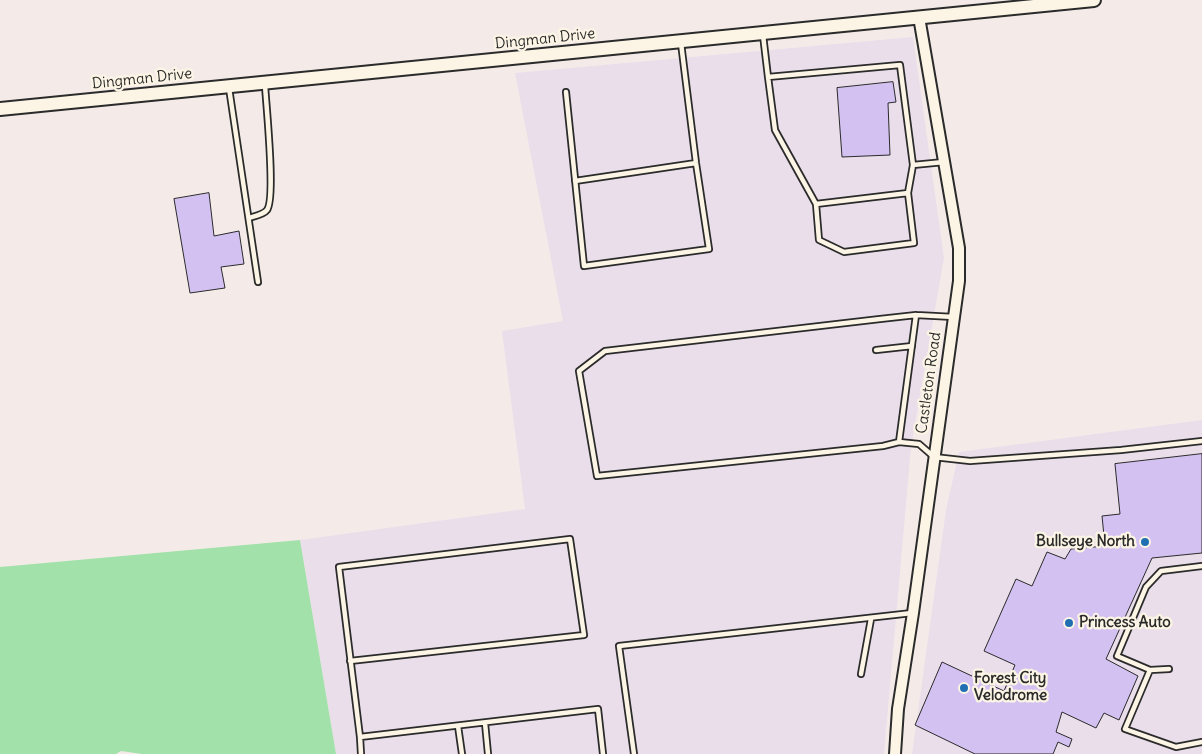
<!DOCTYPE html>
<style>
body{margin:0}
canvas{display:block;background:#f4ebe8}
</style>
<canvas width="1202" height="754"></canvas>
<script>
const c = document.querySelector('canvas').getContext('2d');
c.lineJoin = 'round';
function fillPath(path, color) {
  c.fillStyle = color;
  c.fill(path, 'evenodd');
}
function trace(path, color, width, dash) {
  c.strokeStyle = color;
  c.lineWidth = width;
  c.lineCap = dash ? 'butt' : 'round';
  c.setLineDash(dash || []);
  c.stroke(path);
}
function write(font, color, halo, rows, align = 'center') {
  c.font = font + ' Delius,sans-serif';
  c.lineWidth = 4.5;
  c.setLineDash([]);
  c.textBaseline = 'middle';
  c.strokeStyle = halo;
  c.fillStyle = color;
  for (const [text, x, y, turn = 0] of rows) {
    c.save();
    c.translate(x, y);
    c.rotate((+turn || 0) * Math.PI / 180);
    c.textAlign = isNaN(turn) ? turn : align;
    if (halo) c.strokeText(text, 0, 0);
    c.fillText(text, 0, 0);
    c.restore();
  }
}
const built = new Path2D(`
 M 913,37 L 944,258 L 911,447 L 884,754 L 336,754 L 300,540 L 525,509 L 502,331 L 563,321 L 515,73 Z
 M 1202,420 L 1202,754 L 912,754 L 946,510 L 959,452 Z`);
const green = new Path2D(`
 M 300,540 L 336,754 L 142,754 L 121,751 L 116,754 L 0,754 L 0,567 Z`);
const building = new Path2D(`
 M 893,82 L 896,102 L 888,103 L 890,155 L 842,157 L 837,88 Z
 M 209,193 L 214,236 L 239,231 L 244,264 L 221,267 L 225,288 L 190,293 L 174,199 Z
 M 1202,454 L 1202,553 L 1152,558 L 1106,659 L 1138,676 L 1119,720 L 1104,713 L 1096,728 L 1062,712 L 1056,732 L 1072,739 L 1069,747 L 1058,742 L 1053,754 L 975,754 L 915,725 L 942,662 L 1004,691 L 1015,665 L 984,651 L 1016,579 L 1032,586 L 1047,552 L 1065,559 L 1071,549 L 1105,546 L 1102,516 L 1120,514 L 1115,464 Z`);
const service = new Path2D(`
 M 763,35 L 768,77 L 900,65 L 913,165 L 908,193
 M 768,77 L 775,130 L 816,204 L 908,193 L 914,243 L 844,252 L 819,240 L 816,204
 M 229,88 L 258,282
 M 566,92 L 584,266 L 709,249 L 696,163 L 681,43
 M 913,165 L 944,162
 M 575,181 L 696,163
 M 249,218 C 255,216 263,215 267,210 C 276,198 266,104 265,85
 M 954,317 L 916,315 L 880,319 L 605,351 L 579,371 L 597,476 L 883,446 L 899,442 L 919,444 L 934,457 L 970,461 L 1121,450 L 1202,441
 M 876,350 L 912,346
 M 899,442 L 916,315
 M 1202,566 L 1161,571 L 1146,587 L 1117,656 L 1150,670 L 1125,729 L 1176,747 L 1202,742
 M 350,661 L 584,635 L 570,539 L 339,567 L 360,737
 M 1150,670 L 1169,669
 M 861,674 L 871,619
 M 485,723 L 488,754
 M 458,726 L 462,754
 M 361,754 L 360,737 L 598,709 L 603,754
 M 634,754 L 619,646 L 912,613`);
const tertiary = new Path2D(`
 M 895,754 L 898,709 L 913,613 L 959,281 L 959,248 L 919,17`);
const secondary = new Path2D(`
 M 0,109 L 1094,0`);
const markers = [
 [1145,542,5,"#1f6fb2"],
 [1069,623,5,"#1f6fb2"],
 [964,688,5,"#1f6fb2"]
];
const streetNames = [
 ["Dingman Drive",545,39,-6],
 ["Dingman Drive",142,79,-6],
 ["Castleton Road",929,383,-82]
];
const poiNames = [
 ["Bullseye North",1135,542,"right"],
 ["Princess Auto",1079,623],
 ["Forest City",974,679],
 ["Velodrome",974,696]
];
fillPath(built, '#eadeeb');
fillPath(green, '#a2e2aa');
fillPath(building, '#d3c1f2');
trace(building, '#2b2b2b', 1);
trace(service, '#2b2b2b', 8);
trace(tertiary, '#2b2b2b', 14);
trace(secondary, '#2b2b2b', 16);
trace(service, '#fcf5e5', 4.5);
trace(tertiary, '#fcf5e5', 10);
trace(secondary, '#fcf5e5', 12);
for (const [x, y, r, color] of markers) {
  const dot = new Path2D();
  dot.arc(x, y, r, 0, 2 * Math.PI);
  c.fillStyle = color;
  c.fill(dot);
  trace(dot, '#fcf5e5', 2);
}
write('15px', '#2b2b2b', '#fcf5e5', streetNames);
write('bold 15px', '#2b2b2b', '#fcf5e5', poiNames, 'left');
</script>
